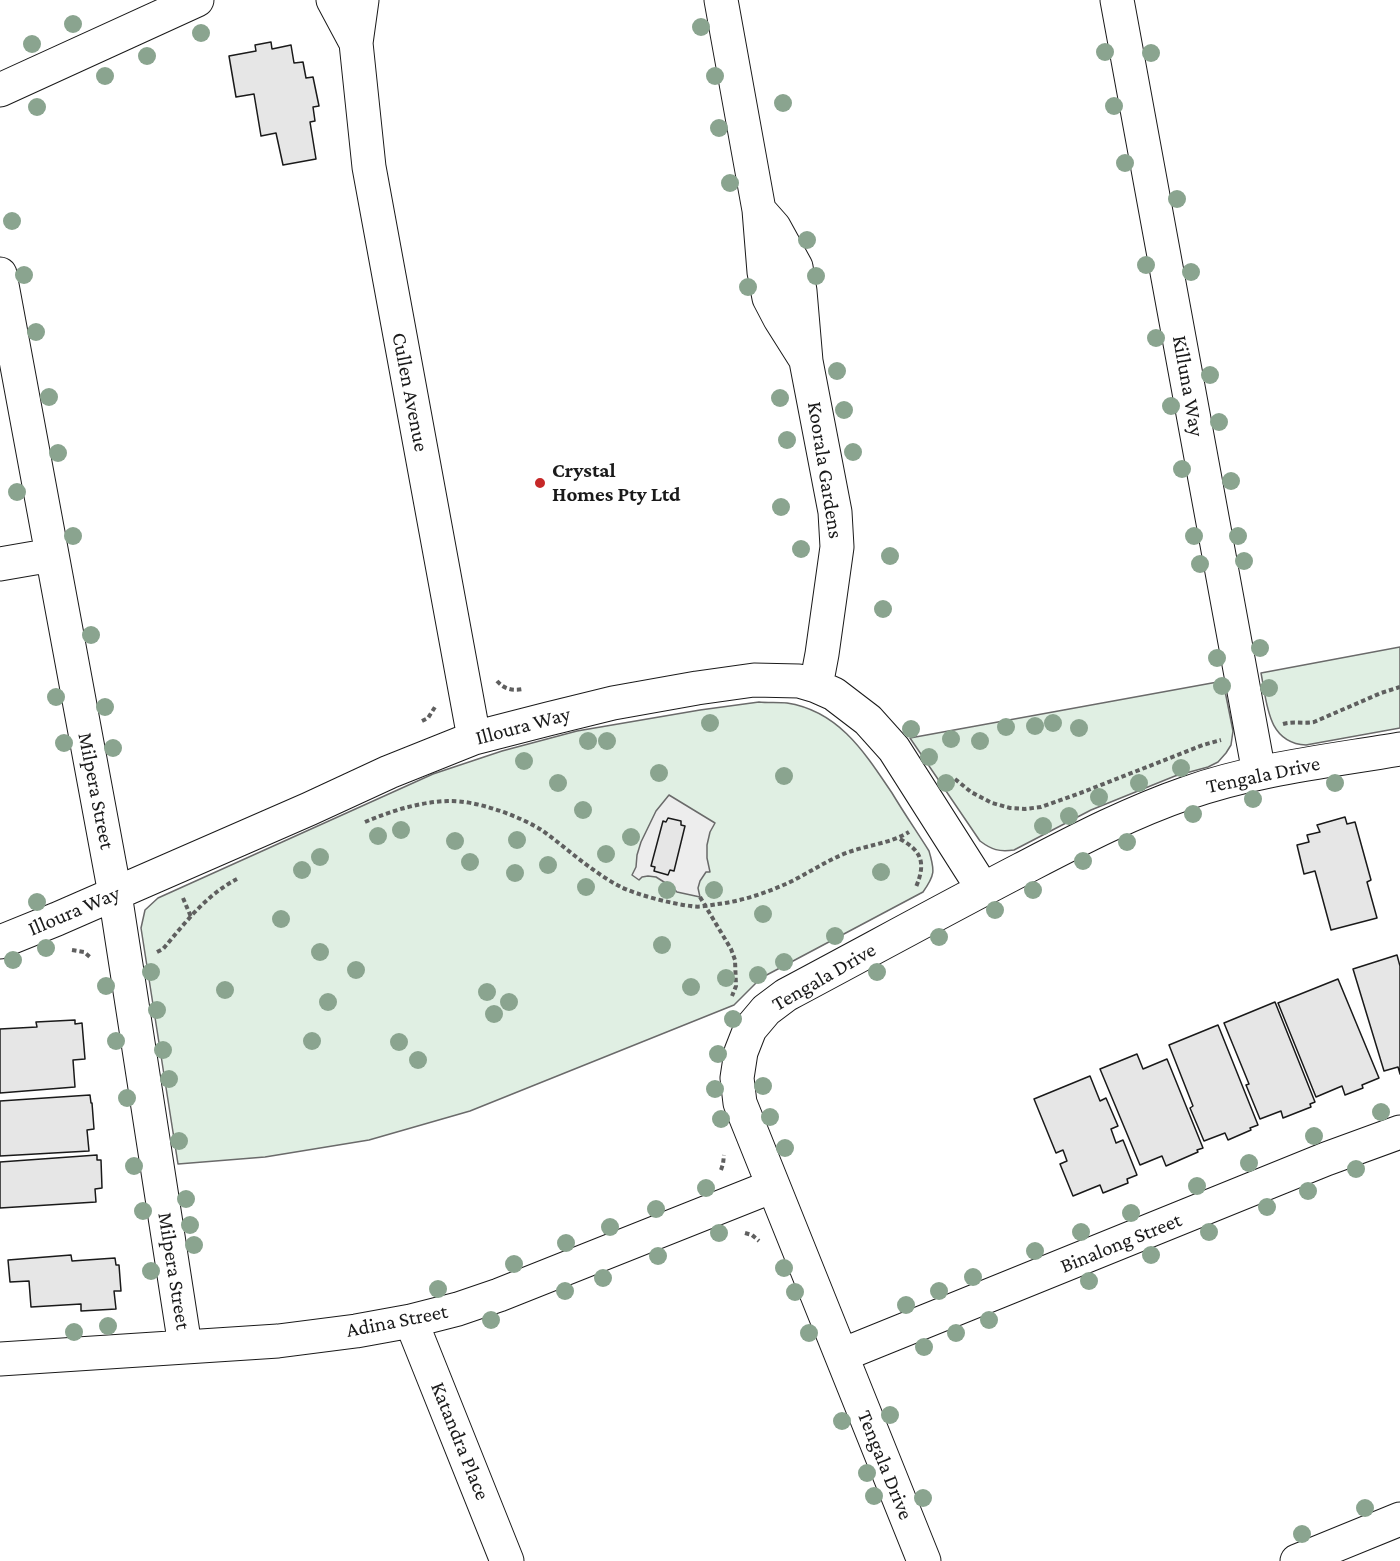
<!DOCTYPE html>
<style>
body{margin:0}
canvas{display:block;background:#fff}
</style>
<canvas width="1400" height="1561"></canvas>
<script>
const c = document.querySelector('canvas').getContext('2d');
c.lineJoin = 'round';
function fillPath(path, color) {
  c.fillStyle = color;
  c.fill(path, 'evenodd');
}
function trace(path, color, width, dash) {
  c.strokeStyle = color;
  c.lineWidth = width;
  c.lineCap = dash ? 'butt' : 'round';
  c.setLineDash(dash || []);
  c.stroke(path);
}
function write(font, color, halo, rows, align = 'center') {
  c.font = font + ' "Crimson Pro",serif';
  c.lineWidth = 4.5;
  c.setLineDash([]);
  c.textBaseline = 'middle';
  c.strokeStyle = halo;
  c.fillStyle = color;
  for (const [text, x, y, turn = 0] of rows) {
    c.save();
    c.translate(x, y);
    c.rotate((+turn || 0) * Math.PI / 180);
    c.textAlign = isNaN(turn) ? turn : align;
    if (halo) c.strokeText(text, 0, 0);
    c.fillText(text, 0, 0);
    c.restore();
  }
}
const green = new Path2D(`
 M 1400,647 L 1400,728 L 1306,745 C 1267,743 1267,703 1261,673 Z
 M 1223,681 L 1233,731 L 1231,745 L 1226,753 L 1218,762 L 1208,767 L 1175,776 L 1091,810 L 1014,850 C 999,852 992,850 980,841 L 910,738 Z
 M 759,702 C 768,703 778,702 787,703 C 839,711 865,753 892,793 C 904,813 917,832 929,851 C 935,871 935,875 923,892 L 761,978 L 734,1005 L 470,1111 L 369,1140 L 265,1157 L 178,1164 L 141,928 L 145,910 L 158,898 L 433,774 L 502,751 L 577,731 L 700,710 Z`);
const parking = new Path2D(`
 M 669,795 L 715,823 L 710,832 L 707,845 L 707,858 L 710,872 L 706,872 L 700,881 L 698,888 L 700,897 L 677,892 L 672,887 L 656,877 L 648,876 L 642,877 L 639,880 L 632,875 L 636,867 L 637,855 L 641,842 L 656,811 Z`);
const building = new Path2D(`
 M 271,42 L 272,49 L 291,45 L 294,63 L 303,62 L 306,78 L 313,77 L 319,106 L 313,107 L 315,121 L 310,122 L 316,159 L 283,165 L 276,133 L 261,136 L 254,94 L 236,97 L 229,56 L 256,51 L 255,45 Z
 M 1345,817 L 1347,824 L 1355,822 L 1371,880 L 1367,882 L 1377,918 L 1331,930 L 1315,871 L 1304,874 L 1297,845 L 1309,842 L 1307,835 L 1320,832 L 1317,825 Z
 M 668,818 L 681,821 L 681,825 L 685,826 L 674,871 L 670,870 L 668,875 L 654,871 L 655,867 L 651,866 L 663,821 L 666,822 Z
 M 1397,955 L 1400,966 L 1400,1074 L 1398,1067 L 1384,1071 L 1353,969 Z
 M 1338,979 L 1379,1078 L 1362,1085 L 1363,1088 L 1345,1095 L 1342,1086 L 1316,1097 L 1278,1003 Z
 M 1275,1002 L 1315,1102 L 1310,1104 L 1311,1107 L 1283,1118 L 1281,1111 L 1260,1119 L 1246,1085 L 1249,1084 L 1224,1023 Z
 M 75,1020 L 75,1024 L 82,1023 L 85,1059 L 73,1060 L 75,1087 L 0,1093 L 0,1029 L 37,1027 L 36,1022 Z
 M 1218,1025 L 1258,1125 L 1250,1128 L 1251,1130 L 1228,1140 L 1225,1133 L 1204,1141 L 1190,1108 L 1193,1106 L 1169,1045 Z
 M 1137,1054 L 1143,1069 L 1167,1059 L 1203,1148 L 1197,1150 L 1198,1152 L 1166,1166 L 1162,1156 L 1140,1165 L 1100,1069 Z
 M 1090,1076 L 1100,1101 L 1106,1098 L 1118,1126 L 1111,1129 L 1116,1143 L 1123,1140 L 1137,1175 L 1127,1179 L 1128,1183 L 1103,1193 L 1100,1185 L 1073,1196 L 1060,1164 L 1067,1161 L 1063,1150 L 1056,1153 L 1034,1099 Z
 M 90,1095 L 91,1103 L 92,1103 L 94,1129 L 87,1130 L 89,1151 L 0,1156 L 0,1101 Z
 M 97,1155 L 97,1160 L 101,1160 L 102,1188 L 95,1189 L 96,1202 L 0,1208 L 0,1162 Z
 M 71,1255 L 72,1261 L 115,1258 L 116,1265 L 119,1265 L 121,1291 L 114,1291 L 116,1309 L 81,1311 L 81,1304 L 31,1307 L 29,1281 L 10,1282 L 8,1260 Z`);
const path = new Path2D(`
 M 497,681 C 504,689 512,691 523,689
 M 422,721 L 428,718 L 435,707
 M 1283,724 C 1294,721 1304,724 1314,722 L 1381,693 L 1400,687
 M 955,779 L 971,792 L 992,803 L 1010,808 L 1025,809 L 1041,807 L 1083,792 L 1203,745 L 1221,740
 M 365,822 C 391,811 419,802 448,801 C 476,800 520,816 543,831 C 569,850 592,872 621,887 C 637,895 673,904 691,906 C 700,908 710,905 718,904 C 742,901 766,893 788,883 C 809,873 827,860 849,852 C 869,845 891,843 909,832
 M 900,839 C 922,851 926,863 916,887
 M 700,897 L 731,949 L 735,960 L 736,986 L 732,996
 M 183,898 L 191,917
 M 72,950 L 84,952 L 91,958
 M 157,952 L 163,949 C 185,923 206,895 237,879
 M 721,1170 L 723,1164 L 724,1155
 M 745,1233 L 752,1235 L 759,1241`);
const minor = new Path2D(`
 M 333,0 L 356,43
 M 362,0 L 356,43 L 369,167 L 474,738
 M 721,0 L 759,210 L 764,272 L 769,298 L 780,319 L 804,357
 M 1117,0 L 1259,773
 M 0,90 L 197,0
 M 759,210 L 774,227 L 796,267 L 800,291 L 806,361 L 835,512 L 837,547 L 822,654 L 816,686
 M 0,274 L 115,894 L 185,1346
 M 0,564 L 52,555
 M 0,942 L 57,919 L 309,809 L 389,772 L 474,738 L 548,719 L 613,703 L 697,688 L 754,680 L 799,681 L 816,686 L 834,694 L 868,720 L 894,749 L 983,889
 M 411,1321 L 507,1561
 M 842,1355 L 1326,1159 L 1400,1132
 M 0,1359 L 278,1341 L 356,1331 L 411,1321 L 458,1309 L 499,1295 L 773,1186
 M 924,1561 L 740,1103 L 737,1078 L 741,1052 L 750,1029 L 766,1010 L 786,995 C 865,953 943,910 1022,869 C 1076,841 1129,813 1187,793 C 1255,769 1329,761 1400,749
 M 1297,1561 L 1400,1519`);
const trees = [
 [73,24],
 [701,27],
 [201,33],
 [32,44],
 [1105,52],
 [1151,53],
 [147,56],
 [105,76],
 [715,76],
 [783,103],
 [1114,106],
 [37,107],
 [719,128],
 [1125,163],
 [730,183],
 [1177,199],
 [12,221],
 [807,240],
 [1146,265],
 [1191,272],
 [24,275],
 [816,276],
 [748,287],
 [36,332],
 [1156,338],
 [837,371],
 [1210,375],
 [49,397],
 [780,398],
 [1171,406],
 [844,410],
 [1219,422],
 [787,440],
 [853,452],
 [58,453],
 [1182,469],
 [1231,481],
 [17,492],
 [781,507],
 [73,536],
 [1194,536],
 [1238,536],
 [801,549],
 [890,556],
 [1244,561],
 [1200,564],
 [883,609],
 [91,635],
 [1260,648],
 [1217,658],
 [1222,686],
 [1269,688],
 [56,697],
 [105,707],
 [710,723],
 [1053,723],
 [1035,726],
 [1006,727],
 [1079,728],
 [911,729],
 [951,739],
 [588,741],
 [607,741],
 [980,741],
 [64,743],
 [113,748],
 [929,757],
 [524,761],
 [1181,768],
 [659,773],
 [784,776],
 [558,783],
 [946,783],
 [1139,783],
 [1335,783],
 [1099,797],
 [1253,799],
 [583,810],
 [1193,814],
 [1069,816],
 [1043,826],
 [401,830],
 [378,836],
 [631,837],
 [517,840],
 [455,841],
 [1127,842],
 [606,854],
 [320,857],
 [1083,861],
 [470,862],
 [548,865],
 [302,870],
 [881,872],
 [515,873],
 [586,887],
 [667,890],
 [714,890],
 [1033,890],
 [37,902],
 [995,910],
 [763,914],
 [281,919],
 [835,936],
 [939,937],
 [662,945],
 [46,948],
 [320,952],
 [13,960],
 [784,962],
 [356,970],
 [151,972],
 [877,972],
 [758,975],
 [726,978],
 [106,986],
 [691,987],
 [225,990],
 [487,992],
 [328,1002],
 [509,1002],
 [157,1010],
 [494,1014],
 [733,1019],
 [116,1041],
 [312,1041],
 [399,1042],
 [163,1050],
 [718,1054],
 [418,1060],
 [169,1079],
 [763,1086],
 [715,1089],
 [127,1098],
 [1381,1112],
 [770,1117],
 [721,1119],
 [1314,1136],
 [179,1141],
 [785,1148],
 [1249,1163],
 [134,1166],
 [1356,1169],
 [1197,1186],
 [706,1188],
 [1308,1191],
 [186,1199],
 [1267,1207],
 [656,1209],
 [143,1211],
 [1131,1213],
 [190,1225],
 [610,1227],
 [1081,1232],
 [1209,1232],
 [719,1233],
 [566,1243],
 [194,1245],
 [1035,1251],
 [1151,1255],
 [658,1256],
 [514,1264],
 [784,1268],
 [151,1271],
 [973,1277],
 [603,1278],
 [1089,1281],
 [438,1289],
 [565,1291],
 [939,1291],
 [795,1292],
 [906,1305],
 [491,1320],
 [989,1320],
 [108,1326],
 [74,1332],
 [809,1333],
 [956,1333],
 [924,1347],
 [890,1415],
 [842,1421],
 [867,1473],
 [874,1496],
 [923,1498],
 [1365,1508],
 [1302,1534]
];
const markers = [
 [540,483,6,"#c62828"]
];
const streetNames = [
 ["Killuna Way",1188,386,80],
 ["Cullen Avenue",410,392,79],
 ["Koorala Gardens",825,470,81],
 ["Illoura Way",523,726,-15],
 ["Tengala Drive",1263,775,-12],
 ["Milpera Street",96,791,79],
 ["Illoura Way",74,911,-23],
 ["Tengala Drive",824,977,-30],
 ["Binalong Street",1121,1243,-22],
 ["Milpera Street",174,1271,81],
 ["Adina Street",397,1321,-11],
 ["Katandra Place",460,1441,68],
 ["Tengala Drive",885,1465,68]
];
const poiNames = [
 ["Crystal",552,471],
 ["Homes Pty Ltd",552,495]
];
fillPath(green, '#e0efe3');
trace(green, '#6a6a6a', 1.5);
fillPath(parking, '#ededed');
trace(parking, '#6a6a6a', 1.5);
fillPath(building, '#e6e6e6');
trace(building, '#1a1a1a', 1.5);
trace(minor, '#1a1a1a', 35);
trace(path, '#5f5f5f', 4, [4.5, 3]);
trace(minor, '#fff', 33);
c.fillStyle = '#8aa48f';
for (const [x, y] of trees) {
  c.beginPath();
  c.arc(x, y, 9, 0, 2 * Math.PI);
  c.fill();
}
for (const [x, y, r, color] of markers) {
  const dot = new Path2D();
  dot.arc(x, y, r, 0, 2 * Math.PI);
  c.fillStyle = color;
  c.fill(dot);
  trace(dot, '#fff', 2);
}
write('21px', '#1a1a1a', '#fff', streetNames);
write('bold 21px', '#1a1a1a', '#fff', poiNames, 'left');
</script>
